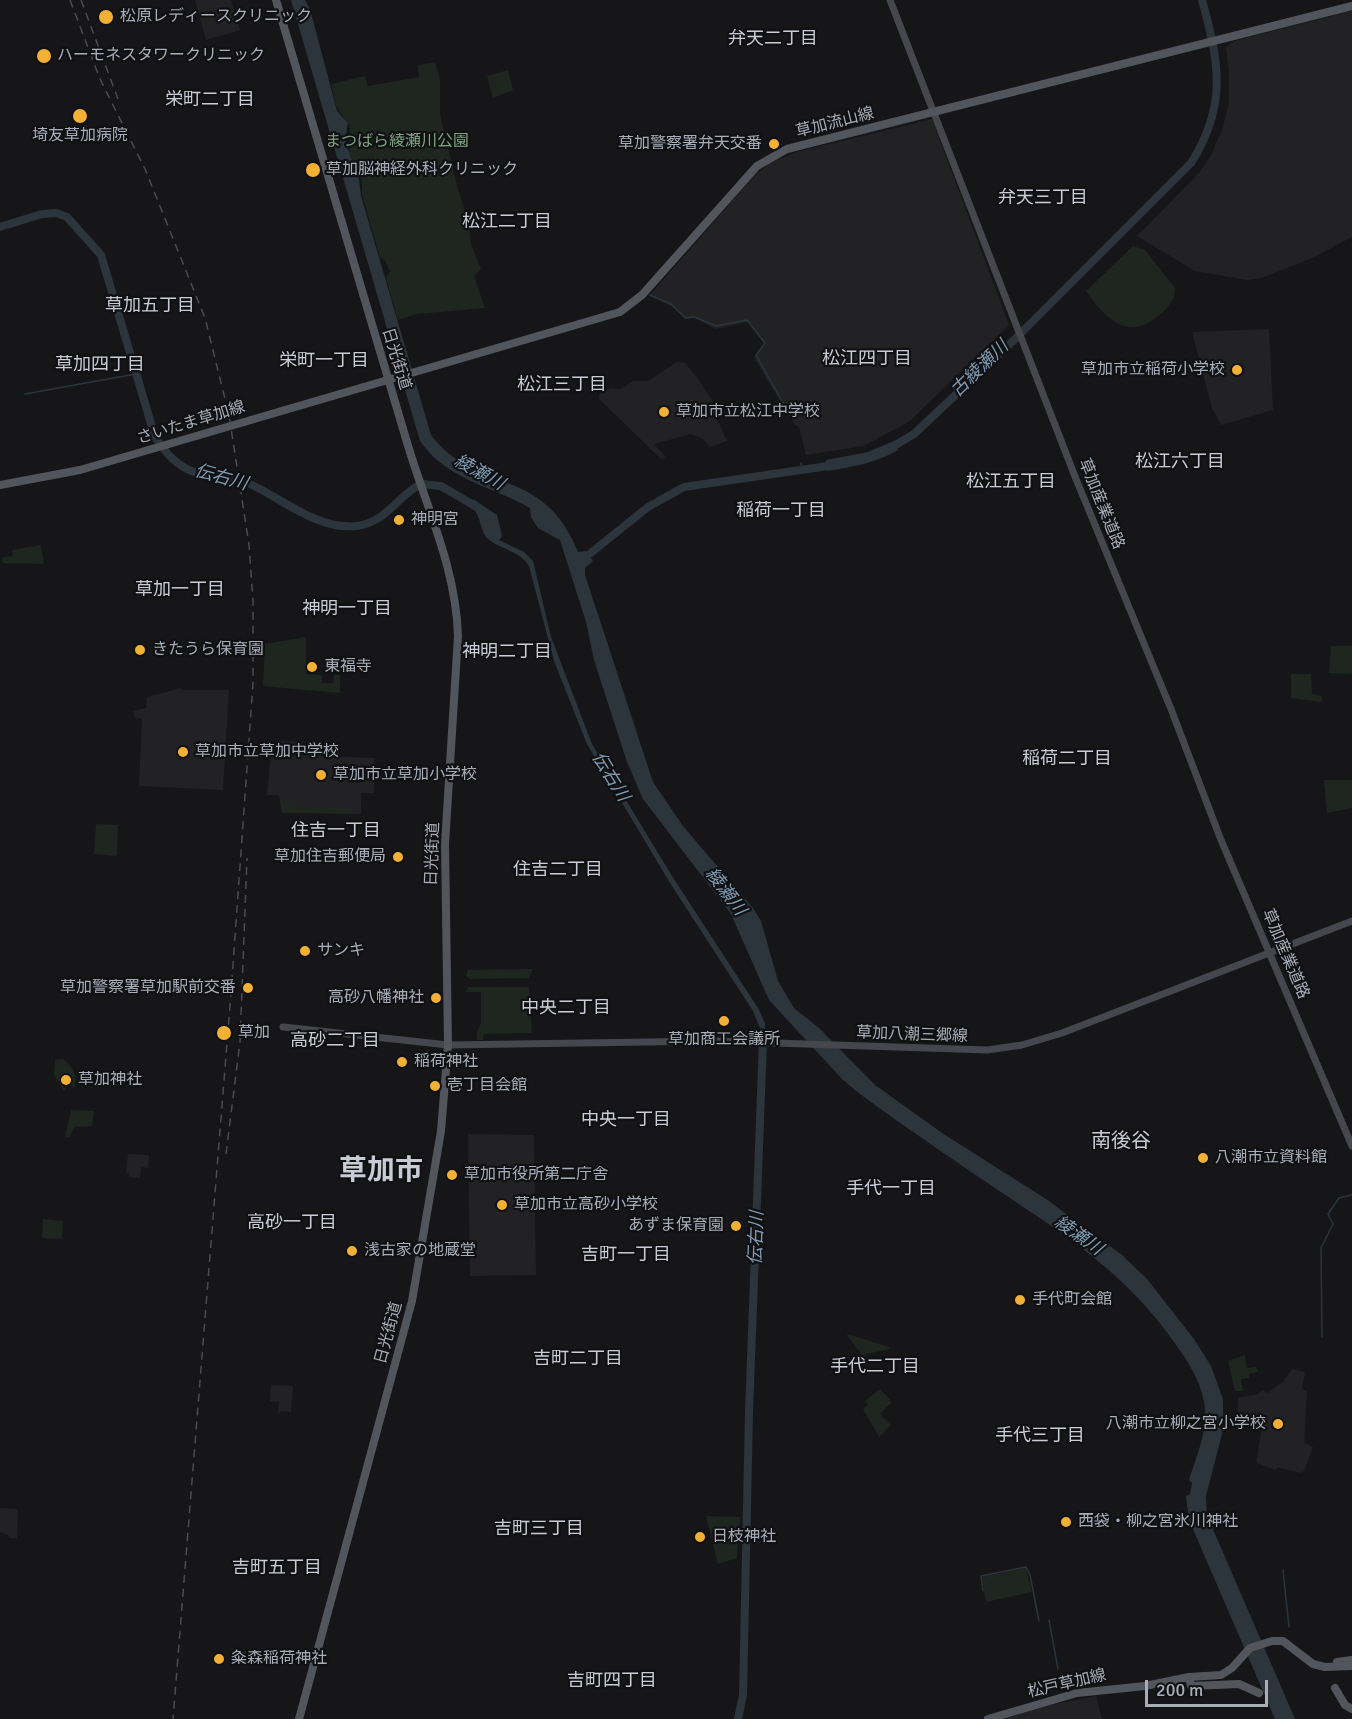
<!DOCTYPE html>
<meta charset="utf-8">
<style>
body{margin:0}
#map{position:relative;width:1352px;height:1719px;overflow:hidden;background:#161618;font-family:Signika,sans-serif}
canvas{display:block}
.scale{position:absolute;left:1145px;top:1680px;width:123px;height:27px;box-sizing:border-box;border:3px solid #a8adb8;border-top:0;padding-left:8px;font-size:18px;line-height:21px;white-space:nowrap;color:#a8adb8;-webkit-text-stroke:4px #111113;paint-order:stroke}
</style>
<div id="map">
<canvas width="1352" height="1719"></canvas>
<div class="scale">200 m</div>
</div>
<script>
const c = document.querySelector('canvas').getContext('2d');
c.lineJoin = 'round';
function fillPath(path, color) {
  c.fillStyle = color;
  c.fill(path, 'evenodd');
}
function trace(path, color, width, dash) {
  c.strokeStyle = color;
  c.lineWidth = width;
  c.lineCap = dash ? 'butt' : 'round';
  c.setLineDash(dash || []);
  c.stroke(path);
}
function write(font, color, halo, rows, align = 'center') {
  c.font = font + ' Signika,"Noto Sans JP",sans-serif';
  c.lineWidth = 4.5;
  c.setLineDash([]);
  c.textBaseline = 'middle';
  c.strokeStyle = halo;
  c.fillStyle = color;
  for (const [text, x, y, turn = 0] of rows) {
    c.save();
    c.translate(x, y);
    c.rotate((+turn || 0) * Math.PI / 180);
    c.textAlign = isNaN(turn) ? turn : align;
    if (halo) c.strokeText(text, 0, 0);
    c.fillText(text, 0, 0);
    c.restore();
  }
}
const built = new Path2D(`
 M 195,0 L 231,0 L 240,30 L 206,40 Z
 M 1352,11 L 1352,237 L 1310,259 L 1262,278 L 1248,280 L 1195,271 L 1137,236 L 1199,173 L 1211,155 L 1223,127 L 1229,102 L 1229,74 L 1226,47 L 1234,41 Z
 M 932,119 L 1009,325 L 910,421 L 864,446 L 806,455 L 799,426 L 795,425 L 754,358 L 764,344 L 748,322 L 716,329 L 696,318 L 685,319 L 671,306 L 649,296 L 753,177 L 769,163 L 797,152 Z
 M 1269,329 L 1273,410 L 1221,425 L 1212,408 L 1192,332 Z
 M 677,362 L 685,363 L 699,380 L 713,402 L 716,417 L 727,441 L 710,447 L 703,439 L 691,434 L 654,444 L 666,458 L 661,459 L 599,399 L 599,395 L 610,388 L 621,389 L 633,381 L 648,381 Z
 M 181,688 L 182,690 L 229,690 L 223,790 L 139,786 L 142,719 L 134,717 L 133,711 L 146,708 L 147,697 Z
 M 280,741 L 301,742 L 302,746 L 328,747 L 327,756 L 374,758 L 374,793 L 361,793 L 361,814 L 282,813 L 279,795 L 267,795 L 271,752 L 280,753 Z
 M 468,1134 L 534,1135 L 536,1275 L 470,1276 Z
 M 128,1154 L 149,1155 L 148,1168 L 141,1167 L 140,1178 L 129,1177 L 129,1174 L 126,1173 Z
 M 1292,1369 L 1305,1372 L 1302,1389 L 1307,1391 L 1304,1442 L 1313,1447 L 1304,1471 L 1300,1473 L 1278,1467 L 1275,1470 L 1256,1463 L 1262,1427 L 1238,1421 L 1238,1397 L 1256,1395 L 1263,1390 L 1267,1393 L 1283,1382 Z
 M 271,1385 L 293,1386 L 291,1412 L 281,1411 L 278,1415 L 279,1402 L 270,1401 Z
 M 0,1508 L 18,1509 L 17,1538 L 9,1538 L 8,1535 L 0,1532 Z
 M 1096,1696 L 1102,1719 L 1003,1719 L 1050,1705 Z`);
const green = new Path2D(`
 M 435,62 L 440,80 L 440,114 L 457,186 L 468,220 L 471,244 L 481,269 L 474,276 L 485,308 L 417,314 L 398,320 L 386,278 L 390,271 L 384,259 L 380,258 L 362,194 L 362,181 L 349,151 L 350,126 L 336,106 L 331,84 L 365,76 L 368,86 L 419,77 L 418,65 Z
 M 508,70 L 513,90 L 493,98 L 487,76 Z
 M 1133,246 L 1145,250 L 1175,288 C 1176,298 1170,305 1163,312 C 1130,343 1107,321 1086,291 Z
 M 41,545 L 44,564 L 3,563 L 2,558 L 13,556 L 12,550 Z
 M 306,637 L 306,674 L 322,675 L 322,683 L 333,683 L 334,675 L 340,675 L 340,693 L 263,686 L 265,644 Z
 M 1331,646 L 1352,646 L 1352,674 L 1329,673 Z
 M 1291,674 L 1311,674 L 1312,694 L 1322,696 L 1322,702 L 1291,698 Z
 M 1324,780 L 1352,780 L 1352,808 L 1327,813 Z
 M 280,800 L 292,801 L 297,808 L 352,808 L 355,814 L 282,812 Z
 M 96,824 L 118,825 L 117,856 L 94,854 Z
 M 533,969 L 529,978 L 470,979 L 466,976 L 468,970 Z
 M 468,987 L 529,987 L 532,1033 L 484,1034 L 483,1040 L 477,1040 L 477,1032 L 481,1023 L 481,992 L 466,992 Z
 M 63,1059 C 73,1066 78,1076 74,1088 L 69,1085 L 71,1081 L 63,1084 L 66,1090 L 63,1091 L 54,1074 L 55,1060 Z
 M 71,1110 L 94,1111 L 92,1126 L 75,1127 L 69,1138 L 65,1137 Z
 M 43,1219 L 63,1221 L 62,1239 L 42,1238 Z
 M 848,1334 L 889,1347 L 890,1349 L 862,1355 L 847,1335 Z
 M 1245,1355 L 1247,1368 L 1256,1367 L 1258,1372 L 1249,1374 L 1249,1378 L 1241,1379 L 1243,1391 L 1235,1391 L 1228,1361 Z
 M 880,1389 L 892,1402 L 880,1414 L 891,1425 L 879,1437 L 863,1409 L 868,1405 L 865,1401 Z
 M 706,1516 L 740,1517 L 737,1558 L 718,1564 Z
 M 1026,1568 L 1032,1592 L 986,1602 L 982,1577 Z`);
const water = new Path2D(`
 M 291,0 L 305,0 L 310,9 L 337,111 L 348,123 L 345,141 L 359,179 L 361,196 L 431,435 C 478,496 543,464 578,552 L 586,551 L 593,561 L 585,568 L 585,575 L 653,782 L 683,826 L 753,908 L 761,921 L 778,981 L 794,1008 L 819,1028 L 875,1085 L 942,1133 L 1046,1199 L 1122,1255 L 1147,1279 L 1194,1339 L 1211,1366 L 1223,1399 L 1223,1430 L 1206,1496 L 1207,1520 L 1209,1520 L 1295,1719 L 1275,1719 L 1189,1520 L 1186,1496 L 1190,1494 L 1192,1483 L 1189,1480 C 1197,1454 1209,1429 1204,1402 C 1200,1379 1187,1360 1174,1342 C 1128,1277 1078,1244 1013,1200 C 961,1165 910,1131 860,1094 L 842,1079 L 769,1000 L 731,914 L 643,799 L 627,762 L 594,660 L 586,622 L 560,540 L 538,528 L 531,517 L 530,508 C 492,486 447,480 420,441 Z
 M 894,441 L 898,450 C 876,463 853,467 827,471 L 826,460 L 868,452 Z
 M 473,499 L 497,515 L 502,536 L 499,540 L 524,552 L 533,561 L 551,637 L 592,744 L 672,876 L 758,1008 L 765,1023 L 765,1050 L 760,1049 L 760,1028 L 753,1011 L 670,883 L 587,744 L 554,661 L 529,566 C 521,552 501,549 489,540 C 479,531 482,515 471,507 Z`);
const stream = new Path2D(`
 M 650,295 L 671,304 L 686,318 L 694,317 L 716,326 L 747,320 L 765,343 L 756,355 L 790,415
 M 25,394 L 136,374
 M 801,463 L 802,469
 M 1322,1337 L 1321,1248 L 1333,1224 L 1328,1214 L 1339,1198 L 1352,1195
 M 1283,1570 L 1289,1627
 M 983,1591 L 981,1576 L 1026,1567 L 1030,1575 L 1039,1621
 M 1049,1620 L 1058,1669`);
const river = new Path2D(`
 M 0,227 L 42,214 L 56,213 L 67,217 L 101,255 L 155,437 C 164,450 173,462 187,469 C 206,479 231,475 250,484 C 283,499 317,530 356,526 C 386,523 397,496 421,484 L 441,486 L 480,509
 M 887,450 L 914,434 L 1015,339 L 1191,163 C 1228,105 1219,62 1202,0
 M 582,560 L 648,507 L 684,487 L 835,465
 M 738,1719 L 743,1695 L 749,1412 L 763,1041`);
const secondary = new Path2D(`
 M 890,0 L 1076,479 L 1171,709 L 1221,840 L 1352,1146
 M 283,1027 L 448,1045 L 714,1041 L 987,1050 L 1022,1045 L 1062,1033 L 1352,921`);
const primary = new Path2D(`
 M 276,0 C 319,146 363,293 406,439 C 425,505 456,566 458,636 L 445,844 L 448,1045 L 441,1131 L 412,1301 L 299,1719
 M 0,485 L 80,470 L 620,312 L 642,295 L 757,166 L 787,149 L 1352,6
 M 1337,1662 L 1352,1660
 M 1189,1677 L 1191,1686 L 1239,1684 L 1259,1693
 M 1335,1688 L 1345,1705 L 1352,1709
 M 988,1719 L 1077,1693 L 1145,1686 L 1189,1677 L 1221,1675 L 1232,1668 L 1250,1648 L 1272,1641 L 1283,1641 L 1313,1664 L 1325,1667 L 1352,1666`);
const rail = new Path2D(`
 M 70,0 L 100,79 L 145,169 L 205,318 L 229,415 L 249,545 L 253,601 L 253,683 L 231,993 L 173,1719
 M 81,0 L 118,99
 M 226,1154 L 240,1042 L 247,858`);
const markers = [
 [106,17,8,"#f2b134"],
 [44,56,8,"#f2b134"],
 [80,116,8,"#f2b134"],
 [774,144,6,"#f2b134"],
 [313,170,8,"#f2b134"],
 [1237,370,6,"#f2b134"],
 [664,412,6,"#f2b134"],
 [399,520,6,"#f2b134"],
 [140,650,6,"#f2b134"],
 [312,667,6,"#f2b134"],
 [183,752,6,"#f2b134"],
 [321,775,6,"#f2b134"],
 [398,857,6,"#f2b134"],
 [305,951,6,"#f2b134"],
 [248,988,6,"#f2b134"],
 [436,998,6,"#f2b134"],
 [724,1021,6,"#f2b134"],
 [224,1033,8,"#f2b134"],
 [402,1062,6,"#f2b134"],
 [66,1080,6,"#f2b134"],
 [435,1086,6,"#f2b134"],
 [1203,1158,6,"#f2b134"],
 [452,1175,6,"#f2b134"],
 [502,1205,6,"#f2b134"],
 [736,1226,6,"#f2b134"],
 [352,1251,6,"#f2b134"],
 [1020,1300,6,"#f2b134"],
 [1278,1424,6,"#f2b134"],
 [1066,1522,6,"#f2b134"],
 [700,1537,6,"#f2b134"],
 [219,1659,6,"#f2b134"]
];
const poiNames = [
 ["松原レディースクリニック",120,17],
 ["ハーモネスタワークリニック",57,56],
 ["埼友草加病院",80,136,"center"],
 ["草加警察署弁天交番",762,144,"right"],
 ["草加脳神経外科クリニック",326,170],
 ["草加市立稲荷小学校",1225,370,"right"],
 ["草加市立松江中学校",676,412],
 ["神明宮",411,520],
 ["きたうら保育園",152,650],
 ["東福寺",324,667],
 ["草加市立草加中学校",195,752],
 ["草加市立草加小学校",333,775],
 ["草加住吉郵便局",386,857,"right"],
 ["サンキ",317,951],
 ["草加警察署草加駅前交番",236,988,"right"],
 ["高砂八幡神社",424,998,"right"],
 ["草加",238,1033],
 ["草加商工会議所",724,1040,"center"],
 ["稲荷神社",414,1062],
 ["草加神社",78,1080],
 ["壱丁目会館",447,1086],
 ["八潮市立資料館",1215,1158],
 ["草加市役所第二庁舎",464,1175],
 ["草加市立高砂小学校",514,1205],
 ["あずま保育園",724,1226,"right"],
 ["浅古家の地蔵堂",364,1251],
 ["手代町会館",1032,1300],
 ["八潮市立柳之宮小学校",1266,1424,"right"],
 ["西袋・柳之宮氷川神社",1078,1522],
 ["日枝神社",712,1537],
 ["粂森稲荷神社",231,1659]
];
const streetNames = [
 ["草加流山線",835,123,-14],
 ["日光街道",396,359,73],
 ["さいたま草加線",191,423,-17],
 ["草加産業道路",1101,504,68],
 ["日光街道",433,854,-88],
 ["草加産業道路",1285,954,67],
 ["草加八潮三郷線",912,1035,2],
 ["日光街道",389,1333,-75],
 ["松戸草加線",1067,1684,-13]
];
const parkNames = [
 ["まつばら綾瀬川公園",397,142]
];
const neighbourhoodNames = [
 ["弁天二丁目",773,39],
 ["栄町二丁目",210,100],
 ["弁天三丁目",1043,198],
 ["松江二丁目",507,222],
 ["草加五丁目",150,306],
 ["松江四丁目",867,359],
 ["栄町一丁目",324,361],
 ["草加四丁目",100,365],
 ["松江三丁目",562,385],
 ["松江六丁目",1180,462],
 ["松江五丁目",1011,482],
 ["稲荷一丁目",781,511],
 ["草加一丁目",180,590],
 ["神明一丁目",347,609],
 ["神明二丁目",507,652],
 ["稲荷二丁目",1067,759],
 ["住吉一丁目",336,831],
 ["住吉二丁目",558,870],
 ["中央二丁目",566,1008],
 ["高砂二丁目",335,1041],
 ["中央一丁目",626,1120],
 ["手代一丁目",891,1189],
 ["高砂一丁目",292,1223],
 ["吉町一丁目",626,1255],
 ["吉町二丁目",578,1359],
 ["手代二丁目",875,1367],
 ["手代三丁目",1040,1436],
 ["吉町三丁目",539,1529],
 ["吉町五丁目",277,1568],
 ["吉町四丁目",612,1681]
];
const waterNames = [
 ["古綾瀬川",980,369,-44],
 ["綾瀬川",479,473,29],
 ["伝右川",221,478,15],
 ["伝右川",610,777,58],
 ["綾瀬川",725,892,53],
 ["綾瀬川",1078,1236,35],
 ["伝右川",757,1238,-88]
];
const quarterNames = [
 ["南後谷",1121,1142]
];
const townNames = [
 ["草加市",381,1172]
];
fillPath(built, '#222225');
fillPath(green, '#1e261f');
fillPath(water, '#2c353c');
trace(stream, '#2c353c', 1.5);
trace(river, '#2c353c', 8);
trace(secondary, '#45474d', 7);
trace(primary, '#53555c', 8);
trace(rail, '#4a4c52', 1.5, [8, 6]);
for (const [x, y, r, color] of markers) {
  const dot = new Path2D();
  dot.arc(x, y, r, 0, 2 * Math.PI);
  c.fillStyle = color;
  c.fill(dot);
  trace(dot, '#111113', 2);
}
write('16px', '#a8adb8', '#111113', poiNames, 'left');
write('16px', '#a8adb8', '#111113', streetNames);
write('16px', '#7fa381', '#111113', parkNames);
write('18px', '#c9ccd4', '#111113', neighbourhoodNames);
write('italic 18px', '#7f9bb3', '#111113', waterNames);
write('20px', '#c9ccd4', '#111113', quarterNames);
write('bold 28px', '#c9ccd4', '#111113', townNames);
</script>
